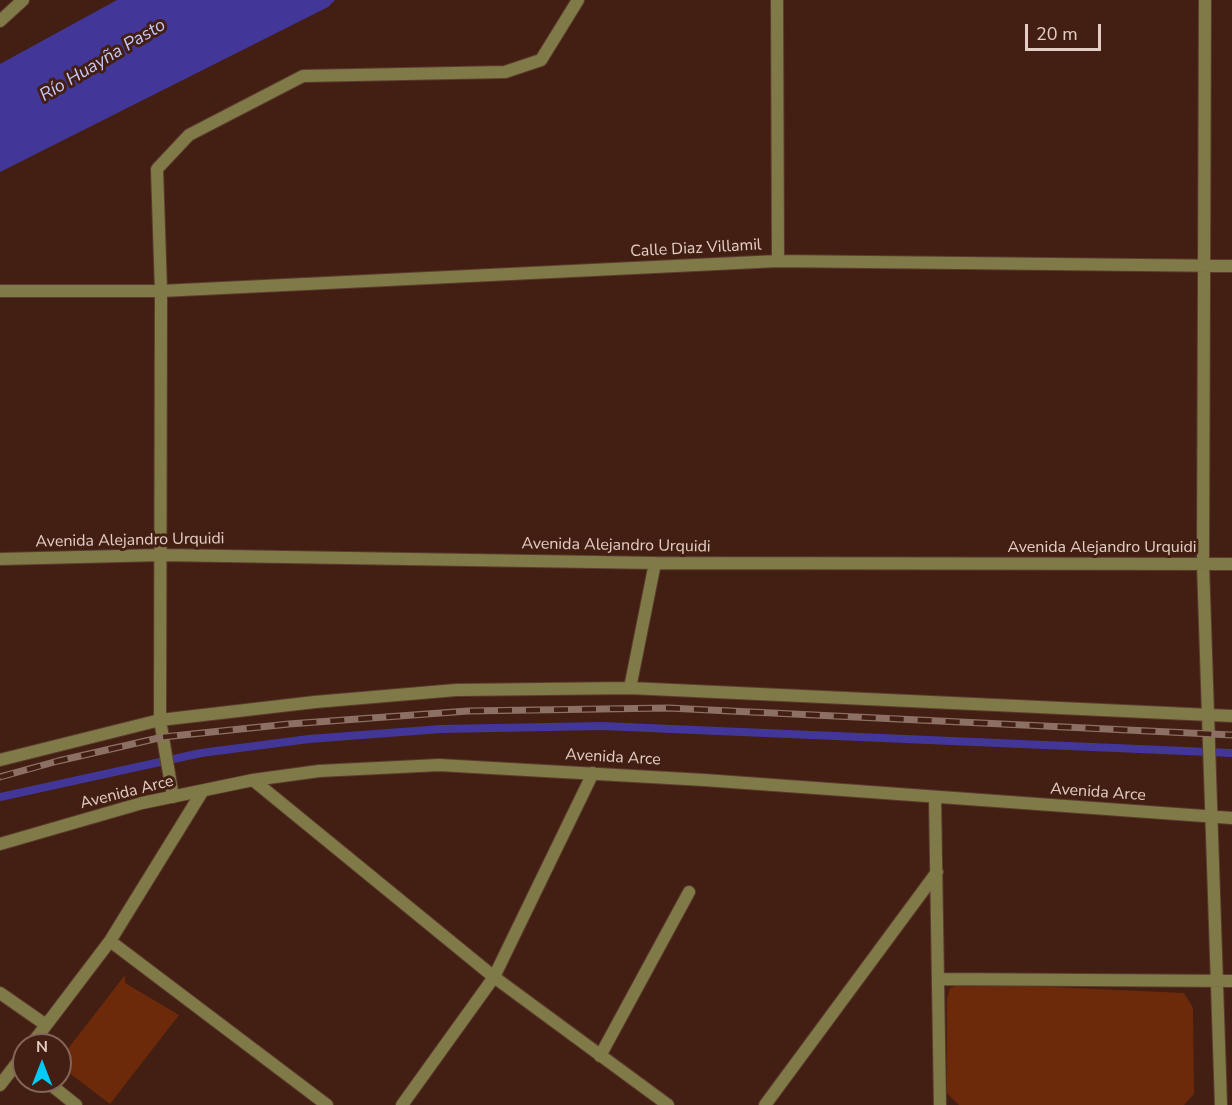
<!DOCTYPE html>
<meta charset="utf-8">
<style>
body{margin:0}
#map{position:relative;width:1232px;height:1105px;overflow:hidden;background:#421f12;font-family:"Nunito Sans",sans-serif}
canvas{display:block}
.north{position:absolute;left:12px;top:1033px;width:60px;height:60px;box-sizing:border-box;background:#421f12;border:2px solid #836559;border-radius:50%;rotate:0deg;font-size:16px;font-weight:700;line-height:24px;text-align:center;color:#e4cdc4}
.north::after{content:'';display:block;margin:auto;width:21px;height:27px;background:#02cbf9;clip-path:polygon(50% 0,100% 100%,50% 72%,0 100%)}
.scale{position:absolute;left:1025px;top:24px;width:76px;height:27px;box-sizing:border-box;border:3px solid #e4cdc4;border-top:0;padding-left:8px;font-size:18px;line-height:21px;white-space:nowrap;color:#e4cdc4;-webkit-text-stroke:4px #421f12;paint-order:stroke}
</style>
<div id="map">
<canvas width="1232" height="1105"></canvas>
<div class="north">N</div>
<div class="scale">20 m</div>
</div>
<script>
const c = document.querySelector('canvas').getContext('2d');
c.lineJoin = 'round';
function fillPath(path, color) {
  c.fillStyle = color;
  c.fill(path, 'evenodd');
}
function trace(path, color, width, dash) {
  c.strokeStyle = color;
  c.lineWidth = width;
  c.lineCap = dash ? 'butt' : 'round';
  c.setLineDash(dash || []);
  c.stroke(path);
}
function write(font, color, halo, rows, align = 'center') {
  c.font = font + ' "Nunito Sans",sans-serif';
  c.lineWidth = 6;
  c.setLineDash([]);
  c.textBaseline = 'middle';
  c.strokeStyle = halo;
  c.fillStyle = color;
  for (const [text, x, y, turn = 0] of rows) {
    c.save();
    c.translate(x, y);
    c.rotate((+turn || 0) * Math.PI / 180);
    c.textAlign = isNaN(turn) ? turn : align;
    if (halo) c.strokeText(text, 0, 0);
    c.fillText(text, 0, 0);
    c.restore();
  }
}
const green = new Path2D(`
 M 125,975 L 125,983 L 179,1015 L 110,1104 L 60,1066 L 60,1059 Z
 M 965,983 L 1184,993 L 1193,1008 L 1194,1094 L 1184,1105 L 959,1105 L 947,1093 L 947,999 L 950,988 Z`);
const water = new Path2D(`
 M 117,0 L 335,0 L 328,7 L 0,172 L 0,64 Z`);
const stream = new Path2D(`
 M 0,797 L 201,753 L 309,739 L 441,729 L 602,726 L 1232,753`);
const street = new Path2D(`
 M 777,0 L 778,261
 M 1205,0 L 1203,564 L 1221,1105
 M 0,21 L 23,0
 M 0,291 L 161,291 L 778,261 L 1232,266
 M 0,559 L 162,555 L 655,563 L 1232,564
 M 630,688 L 655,563
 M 0,760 L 160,720 L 315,702 L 456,690 L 630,688 L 1232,716
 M 253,780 L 494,977 L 668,1105
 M 173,797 L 160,720 L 161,291 L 157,169 L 189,135 L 303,76 L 505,72 L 541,60 L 578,0
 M 935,799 L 940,1105
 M 0,844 L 142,803 L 253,780 L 319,771 L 439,765 L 704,780 L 1232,818
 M 110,941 L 327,1105
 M 939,979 L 1232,981
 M 0,993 L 46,1025
 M 31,1045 L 110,941 L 202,792
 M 600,1056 L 689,892
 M 46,1081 L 76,1105
 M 0,1085 L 24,1054
 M 402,1105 L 494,977 L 593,773
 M 765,1105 L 937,872`);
const rail = new Path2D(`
 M 0,777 L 58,761 L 163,737 L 289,724 L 468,711 L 668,708 L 1232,735`);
const streetNames = [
 ["Calle Diaz Villamil",696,249,-3],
 ["Avenida Alejandro Urquidi",130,541,-1],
 ["Avenida Alejandro Urquidi",616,546,1],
 ["Avenida Alejandro Urquidi",1102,548],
 ["Avenida Arce",613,758,3],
 ["Avenida Arce",127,793,-14],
 ["Avenida Arce",1098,793,4]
];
const waterNames = [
 ["Río Huayña Pasto",103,61,-31]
];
fillPath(green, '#6c2a0b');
fillPath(water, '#423799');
trace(stream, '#423799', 8);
trace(street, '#5c3b2e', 14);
trace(street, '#807a49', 12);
trace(rail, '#8d7064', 7);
trace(rail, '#421f12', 4.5, [14]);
write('16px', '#e4cdc4', '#421f12', streetNames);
write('italic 18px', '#c5c8fd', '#421f12', waterNames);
</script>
